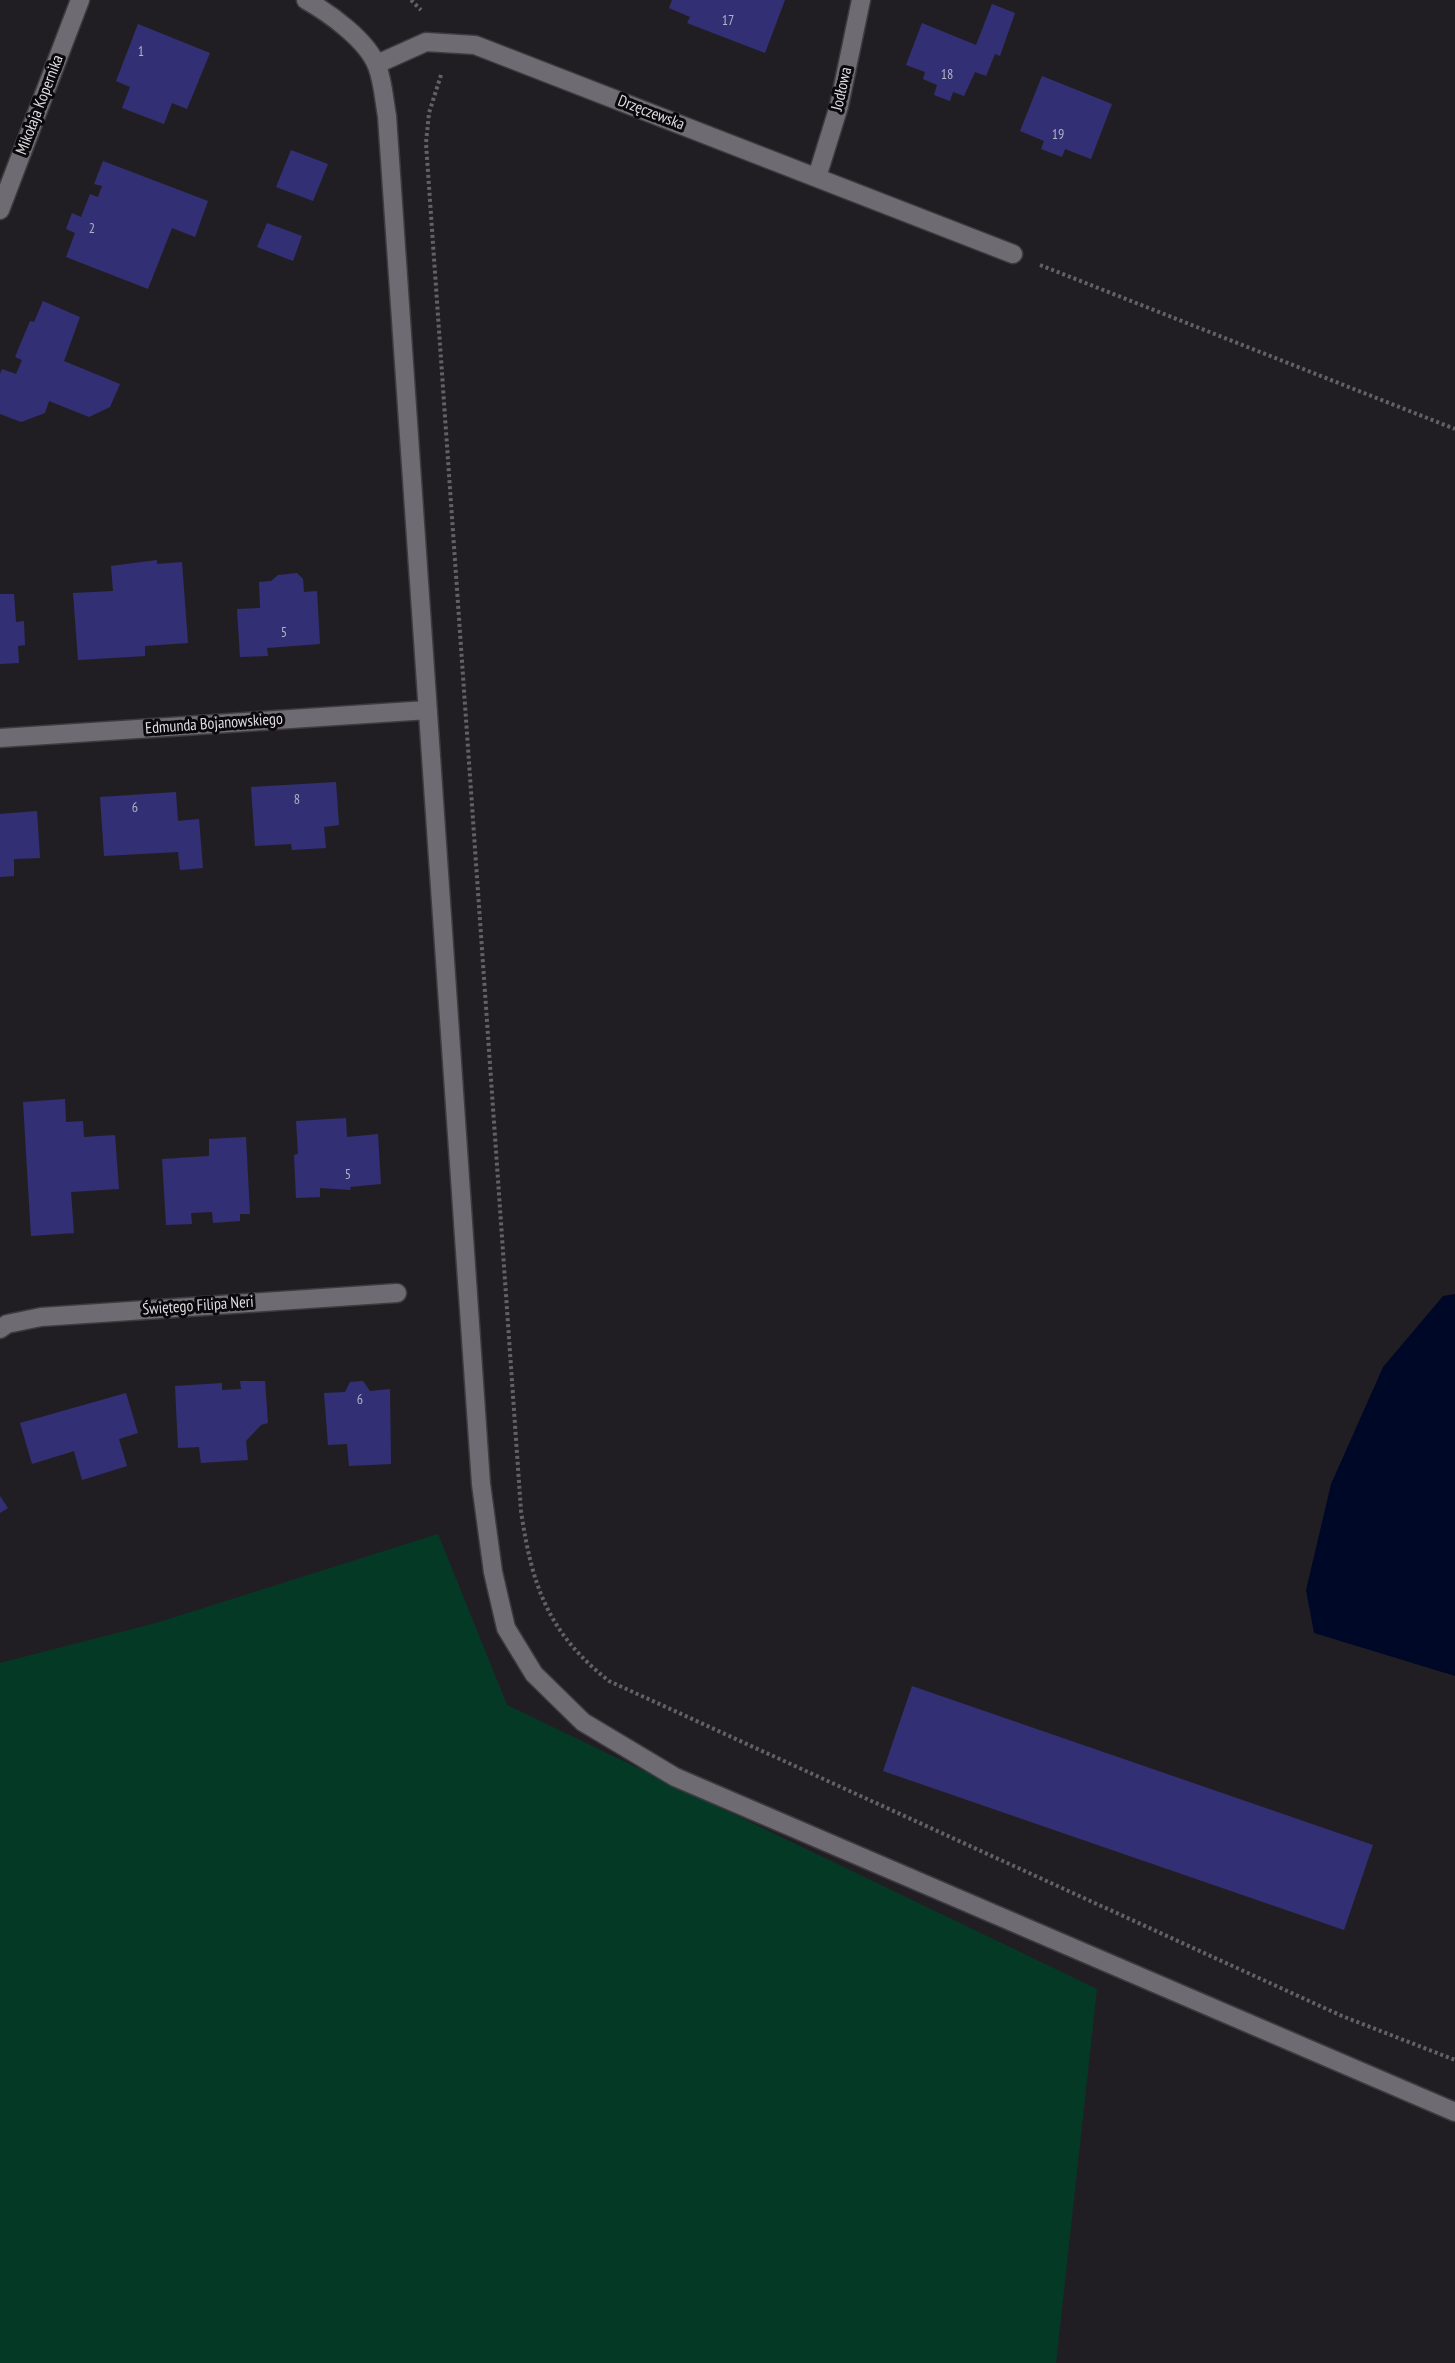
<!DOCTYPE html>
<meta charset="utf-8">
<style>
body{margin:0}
canvas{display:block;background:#211e23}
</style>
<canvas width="1455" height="2363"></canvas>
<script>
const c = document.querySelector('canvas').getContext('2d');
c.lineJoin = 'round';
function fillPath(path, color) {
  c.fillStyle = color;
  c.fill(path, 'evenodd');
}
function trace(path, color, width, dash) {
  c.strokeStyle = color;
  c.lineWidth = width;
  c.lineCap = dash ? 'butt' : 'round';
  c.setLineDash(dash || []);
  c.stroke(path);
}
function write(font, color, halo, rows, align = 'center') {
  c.font = font + ' "PT Sans Narrow",sans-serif';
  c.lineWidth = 6;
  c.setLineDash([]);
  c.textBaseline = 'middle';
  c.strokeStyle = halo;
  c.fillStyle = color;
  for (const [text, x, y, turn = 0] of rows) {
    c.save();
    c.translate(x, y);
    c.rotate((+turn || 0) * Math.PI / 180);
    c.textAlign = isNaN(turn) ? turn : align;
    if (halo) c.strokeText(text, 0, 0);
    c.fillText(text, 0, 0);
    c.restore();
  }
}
const green = new Path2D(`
 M 438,1534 L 507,1705 L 1097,1989 L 1056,2363 L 0,2363 L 0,1663 L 156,1623 Z`);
const water = new Path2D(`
 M 1455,1294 L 1455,1676 L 1314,1633 L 1306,1590 L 1331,1484 L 1383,1367 L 1443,1296 Z`);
const building = new Path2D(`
 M 672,0 L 785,0 L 765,53 L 687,23 L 690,17 L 669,8 Z
 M 992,4 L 1015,13 L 1000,56 L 995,54 L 986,76 L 975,72 L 964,96 L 953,92 L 950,101 L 934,95 L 937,85 L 923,79 L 925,72 L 906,65 L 922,23 L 976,45 Z
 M 138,24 L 210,53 L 187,109 L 172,103 L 164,124 L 122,108 L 130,87 L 116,81 Z
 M 1042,76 L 1112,104 L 1091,159 L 1065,149 L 1062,157 L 1041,149 L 1044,141 L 1020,131 Z
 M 291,150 L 328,164 L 313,201 L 276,187 Z
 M 103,161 L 208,201 L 195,237 L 172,228 L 148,289 L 66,257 L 75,233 L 66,229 L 72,213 L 81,217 L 90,194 L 98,197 L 102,186 L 94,184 Z
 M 267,223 L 302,236 L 293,261 L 257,247 Z
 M 43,301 L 80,317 L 64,361 L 120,384 L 110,407 L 89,417 L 49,401 L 45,413 L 21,422 L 0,414 L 0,374 L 2,369 L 16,374 L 22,360 L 15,357 L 30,321 L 34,322 Z
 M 157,560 L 157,564 L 182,562 L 188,643 L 145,646 L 145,656 L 78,660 L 73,593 L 113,591 L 111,566 Z
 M 297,573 L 303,579 L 304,592 L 317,591 L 320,644 L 267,648 L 268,656 L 240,657 L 237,609 L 260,608 L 259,582 L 271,581 L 278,575 Z
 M 0,594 L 14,594 L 16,622 L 24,621 L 25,645 L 18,646 L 19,663 L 0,664 Z
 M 336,782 L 339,825 L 324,827 L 326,848 L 292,850 L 291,844 L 255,846 L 251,787 Z
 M 176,792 L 178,821 L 199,819 L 203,868 L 180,870 L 178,852 L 104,856 L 100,797 Z
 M 37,811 L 40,858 L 14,859 L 14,876 L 0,877 L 0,814 Z
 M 65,1099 L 66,1122 L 83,1121 L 84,1137 L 115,1135 L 119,1189 L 71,1192 L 74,1233 L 31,1236 L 23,1102 Z
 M 346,1118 L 347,1137 L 378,1134 L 381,1184 L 350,1187 L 351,1190 L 320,1188 L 320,1197 L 296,1198 L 294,1155 L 298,1154 L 296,1121 Z
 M 246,1137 L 250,1214 L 240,1214 L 240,1221 L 213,1223 L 212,1212 L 191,1213 L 192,1224 L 166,1225 L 162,1159 L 209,1156 L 209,1139 Z
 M 240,1381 L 265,1381 L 268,1423 L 261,1425 L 246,1441 L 248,1460 L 201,1463 L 199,1447 L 178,1448 L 175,1386 L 222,1383 L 222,1390 L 241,1389 Z
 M 363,1381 L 370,1391 L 390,1389 L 391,1464 L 349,1466 L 347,1444 L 328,1445 L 324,1393 L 345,1392 L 350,1382 Z
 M 126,1393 L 138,1433 L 119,1439 L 127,1466 L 82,1480 L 74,1451 L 32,1464 L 20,1423 Z
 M 0,1496 L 8,1508 L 0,1513 Z
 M 912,1686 L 1373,1845 L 1344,1930 L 883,1771 Z`);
const path = new Path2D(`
 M 411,0 L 421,10
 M 441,75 L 429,113 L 426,143 L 521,1511 C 532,1586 548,1633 609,1681 L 1342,2016 L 1455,2060
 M 1040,265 L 1455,429`);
const minor = new Path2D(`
 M 306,0 C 329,13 367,40 377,66 C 383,81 384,100 387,116 L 481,1484 L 493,1572 L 506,1628 L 534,1674 L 583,1722 L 675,1777 L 1455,2112
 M 377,64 L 426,42 L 475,45 L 1013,254
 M 817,177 L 839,106 L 861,0
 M 0,210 L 80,0
 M 0,738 L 428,710
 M 0,1329 L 7,1324 L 41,1317 L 397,1293`);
const numberNames = [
 ["17",728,21],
 ["1",141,52],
 ["18",947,75],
 ["19",1058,135],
 ["2",92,229],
 ["5",284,633],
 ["8",297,800],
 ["6",135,808],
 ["5",348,1175],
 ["6",360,1400]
];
const streetNames = [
 ["Jodłowa",842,89,-77],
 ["Mikołaja Kopernika",40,105,-69],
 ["Drzęczewska",651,113,21],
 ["Edmunda Bojanowskiego",214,724,-4],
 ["Świętego Filipa Neri",198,1306,-4]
];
fillPath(green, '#043926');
fillPath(water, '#000827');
fillPath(building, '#322f74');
trace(minor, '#3e3b40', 21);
trace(path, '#646166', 4, [3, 3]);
trace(minor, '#6f6b72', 18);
write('14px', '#b4b2c6', null, numberNames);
write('16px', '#dfdde1', '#0a080b', streetNames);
</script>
